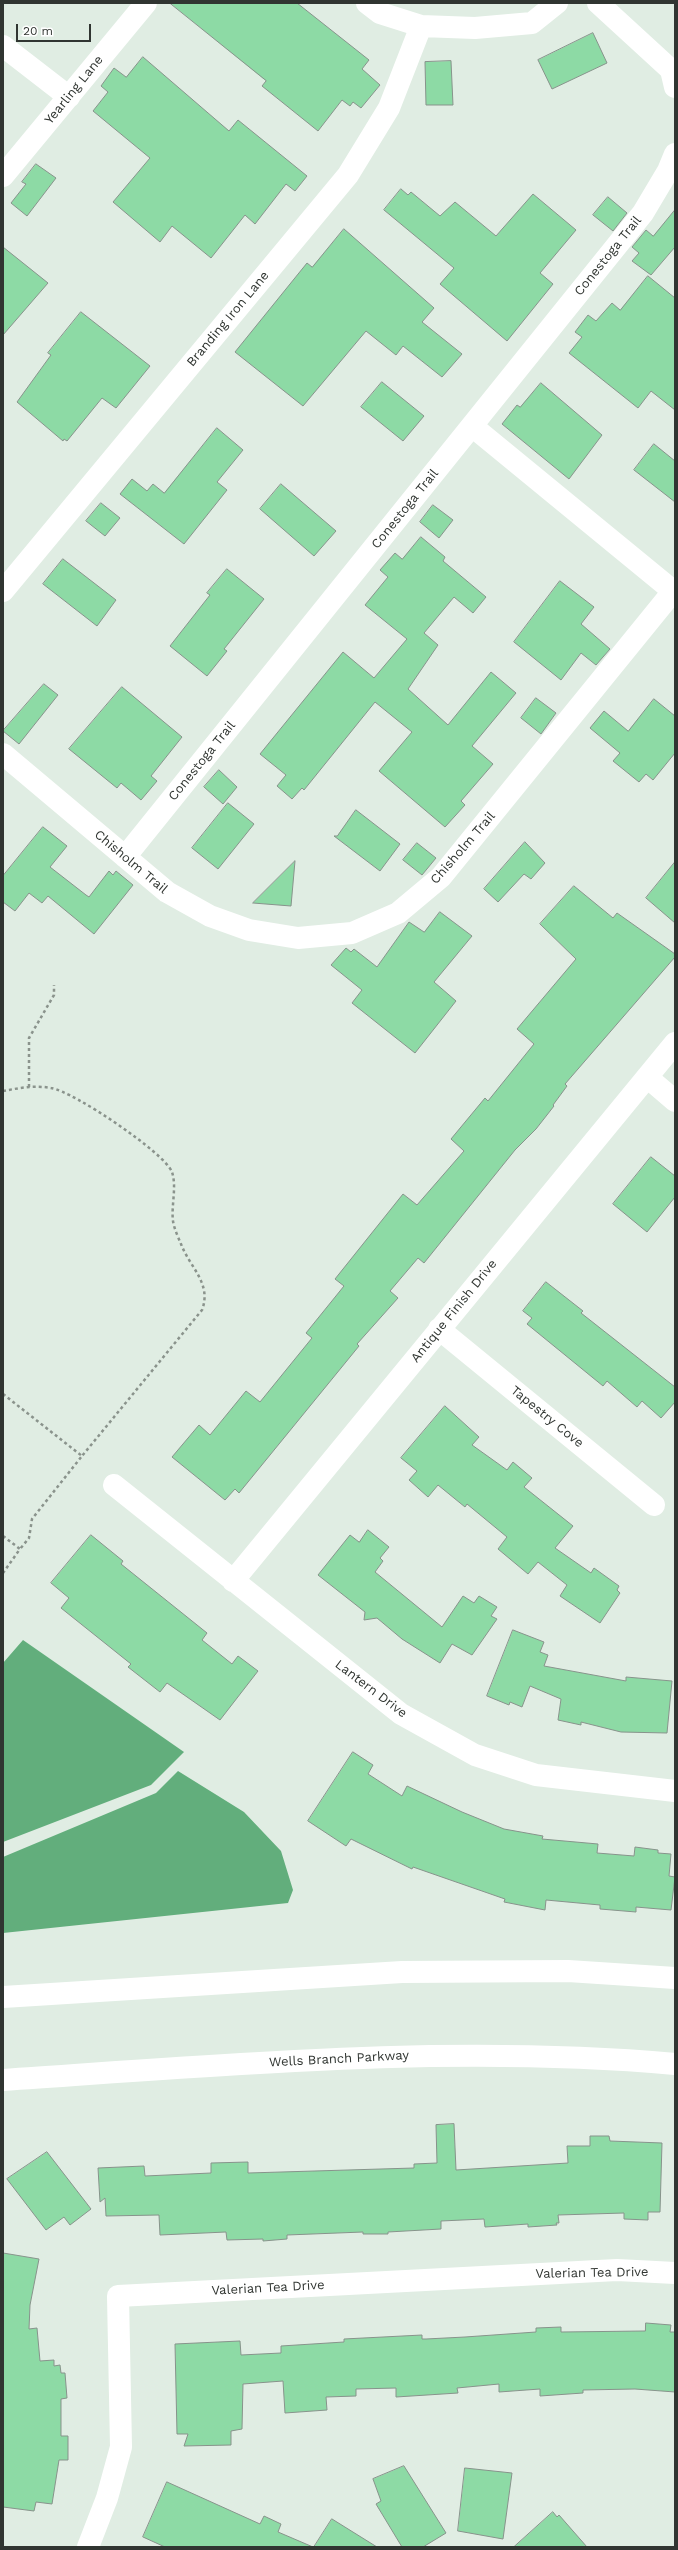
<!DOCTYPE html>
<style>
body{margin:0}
#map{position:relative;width:678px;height:2550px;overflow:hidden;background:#e0ede3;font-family:"Work Sans",sans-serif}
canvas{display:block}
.frame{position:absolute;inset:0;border:4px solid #303531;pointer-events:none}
.scale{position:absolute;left:16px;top:24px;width:75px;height:18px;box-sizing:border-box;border:2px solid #303531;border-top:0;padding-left:5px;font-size:12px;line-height:14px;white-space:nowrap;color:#303531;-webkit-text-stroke:3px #fff;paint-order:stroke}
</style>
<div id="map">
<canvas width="678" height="2550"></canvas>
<div class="frame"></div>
<div class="scale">20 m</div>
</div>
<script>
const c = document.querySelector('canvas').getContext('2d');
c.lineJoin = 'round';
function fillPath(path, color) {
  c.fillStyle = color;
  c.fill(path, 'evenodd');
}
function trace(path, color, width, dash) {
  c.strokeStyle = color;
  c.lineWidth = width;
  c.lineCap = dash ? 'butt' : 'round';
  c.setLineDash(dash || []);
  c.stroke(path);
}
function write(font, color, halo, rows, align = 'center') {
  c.font = font + ' "Work Sans",sans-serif';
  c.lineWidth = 3;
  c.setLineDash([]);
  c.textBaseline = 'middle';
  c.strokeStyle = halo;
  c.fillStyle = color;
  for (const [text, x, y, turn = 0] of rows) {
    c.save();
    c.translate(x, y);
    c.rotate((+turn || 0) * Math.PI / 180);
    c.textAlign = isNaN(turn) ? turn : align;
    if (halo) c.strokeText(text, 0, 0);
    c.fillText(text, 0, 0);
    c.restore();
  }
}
const water = new Path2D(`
 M 23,1640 L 184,1752 L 151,1785 L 3,1842 L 3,1663 Z
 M 178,1771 L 244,1812 L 281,1851 L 293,1890 L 288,1903 L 3,1933 L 3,1857 L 156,1793 Z`);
const building = new Path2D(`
 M 170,3 L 297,3 L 369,60 L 362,69 L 380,85 L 361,108 L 353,102 L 350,106 L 342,100 L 318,131 L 262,86 L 266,81 Z
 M 593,33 L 607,63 L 552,89 L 538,60 Z
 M 143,57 L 229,131 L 238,120 L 307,176 L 295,191 L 286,184 L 255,224 L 245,215 L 211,258 L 172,226 L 160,242 L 113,202 L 150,158 L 93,111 L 108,92 L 101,86 L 114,68 L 126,77 Z
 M 451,61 L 453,105 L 426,105 L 425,62 Z
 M 36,164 L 56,178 L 27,216 L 11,203 L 26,184 L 22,182 Z
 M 401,189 L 408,195 L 411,192 L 440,216 L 455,202 L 496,236 L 533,194 L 576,230 L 540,273 L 553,284 L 507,341 L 440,284 L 454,268 L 384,210 Z
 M 608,197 L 627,213 L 613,231 L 593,215 Z
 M 675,210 L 675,247 L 651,275 L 632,261 L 639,253 L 632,247 L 646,230 L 653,236 Z
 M 344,229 L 434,308 L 422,322 L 462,354 L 442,377 L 403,346 L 396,355 L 366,331 L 303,406 L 235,352 L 307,263 L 312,267 Z
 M 3,247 L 48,283 L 3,335 Z
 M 648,276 L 675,298 L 675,410 L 651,391 L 638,408 L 569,353 L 582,337 L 575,332 L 588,315 L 596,321 L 612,303 L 620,310 Z
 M 81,312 L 150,366 L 116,408 L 102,398 L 67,441 L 64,439 L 63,441 L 17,402 L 51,355 L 48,353 Z
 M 382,382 L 424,416 L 403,441 L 361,407 Z
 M 541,383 L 602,435 L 569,479 L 502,424 L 517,405 L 520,407 Z
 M 217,428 L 243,450 L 217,482 L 227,490 L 184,544 L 120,494 L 132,479 L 147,491 L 153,484 L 164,493 Z
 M 654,444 L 675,461 L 675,502 L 634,470 Z
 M 281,484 L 336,531 L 314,556 L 260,509 Z
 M 101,503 L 120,518 L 105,536 L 86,521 Z
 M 433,505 L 453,520 L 439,538 L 420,522 Z
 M 421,537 L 445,557 L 443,561 L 486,597 L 473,613 L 454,597 L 424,633 L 438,645 L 408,689 L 448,725 L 491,672 L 516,693 L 472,746 L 493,764 L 461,801 L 465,805 L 445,827 L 379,771 L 412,732 L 375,702 L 304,790 L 302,788 L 292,799 L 277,786 L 286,775 L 260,754 L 343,652 L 374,678 L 407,639 L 365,605 L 388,577 L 380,570 L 395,553 L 402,559 Z
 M 63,559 L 116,600 L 97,626 L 43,584 Z
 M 227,569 L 264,599 L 224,649 L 227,651 L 207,676 L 170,646 L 210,595 L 207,593 Z
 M 560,581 L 594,607 L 581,624 L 610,649 L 596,665 L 581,653 L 561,680 L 514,642 Z
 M 44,684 L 58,695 L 19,744 L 3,731 Z
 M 122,687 L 182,737 L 151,776 L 157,781 L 141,800 L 121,783 L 117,788 L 69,749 Z
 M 536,698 L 556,713 L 541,734 L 521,718 Z
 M 654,699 L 675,716 L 675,753 L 653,780 L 646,774 L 639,782 L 613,761 L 620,753 L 590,728 L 604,711 L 628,731 Z
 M 219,770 L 237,787 L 223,804 L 204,787 Z
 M 228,803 L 254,824 L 218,869 L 192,848 Z
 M 356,810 L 400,844 L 380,871 L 334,836 L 337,836 Z
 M 43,827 L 67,846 L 50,867 L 86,895 L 89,897 L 109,871 L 113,875 L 116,871 L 133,885 L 94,934 L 48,896 L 42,903 L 29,893 L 15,911 L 3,902 L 3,876 Z
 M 525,842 L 545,863 L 531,879 L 524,874 L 498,902 L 484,889 Z
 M 417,843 L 436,858 L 422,875 L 403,860 Z
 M 295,861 L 291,906 L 253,903 Z
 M 675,862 L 675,923 L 646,898 Z
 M 574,886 L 613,918 L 617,913 L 675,954 L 675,957 L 565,1084 L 567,1086 L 553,1105 L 554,1106 L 536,1129 L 515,1150 L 424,1263 L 418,1258 L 390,1291 L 398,1298 L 357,1344 L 359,1346 L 239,1493 L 235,1489 L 225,1500 L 172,1457 L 199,1425 L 210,1435 L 246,1391 L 260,1402 L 312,1338 L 306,1333 L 344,1286 L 335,1279 L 403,1194 L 417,1205 L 464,1151 L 451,1139 L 485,1098 L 488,1101 L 534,1044 L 517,1029 L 576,959 L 540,924 Z
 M 440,912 L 472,936 L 434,982 L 456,1001 L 415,1053 L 352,1003 L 362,990 L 331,965 L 346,948 L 351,952 L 354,949 L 377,967 L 409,922 L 424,932 Z
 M 651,1157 L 675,1176 L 675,1197 L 647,1232 L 613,1204 Z
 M 546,1282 L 583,1311 L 581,1313 L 675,1387 L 675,1402 L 661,1418 L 642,1401 L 637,1407 L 607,1381 L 603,1386 L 527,1324 L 532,1318 L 523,1311 Z
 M 445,1406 L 479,1437 L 472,1445 L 507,1470 L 513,1462 L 532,1478 L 524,1487 L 573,1526 L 555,1548 L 591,1573 L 594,1568 L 619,1586 L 617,1590 L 620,1593 L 600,1623 L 560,1596 L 567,1585 L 538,1562 L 528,1574 L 498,1549 L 507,1537 L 467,1504 L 465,1507 L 438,1485 L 428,1497 L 409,1480 L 417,1471 L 401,1458 Z
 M 368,1530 L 389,1547 L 380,1558 L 383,1561 L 375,1572 L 442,1627 L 463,1596 L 474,1603 L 479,1596 L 497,1607 L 491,1616 L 497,1619 L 472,1655 L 452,1644 L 440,1663 L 402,1639 L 377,1618 L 364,1620 L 365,1612 L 318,1575 L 350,1535 L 359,1542 Z
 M 91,1535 L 123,1561 L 121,1564 L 207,1633 L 202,1640 L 232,1664 L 238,1656 L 258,1671 L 220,1720 L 167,1683 L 160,1692 L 128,1667 L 131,1664 L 61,1608 L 69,1598 L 51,1583 Z
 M 513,1630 L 544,1642 L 540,1652 L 548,1655 L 544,1666 L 626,1681 L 626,1677 L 672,1681 L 667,1733 L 621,1732 L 581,1722 L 581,1725 L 558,1720 L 561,1699 L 530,1686 L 522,1707 L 510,1702 L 509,1705 L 487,1696 Z
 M 353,1752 L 373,1765 L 368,1774 L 402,1796 L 407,1786 L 462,1812 L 504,1829 L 543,1836 L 542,1839 L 598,1844 L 597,1853 L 634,1856 L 635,1847 L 658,1850 L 658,1853 L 671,1854 L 669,1876 L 675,1877 L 671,1910 L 636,1907 L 636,1912 L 600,1909 L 600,1905 L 546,1900 L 545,1910 L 504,1902 L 505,1899 L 413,1867 L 412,1869 L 351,1839 L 346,1846 L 308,1821 Z
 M 454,2124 L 456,2170 L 568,2163 L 567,2146 L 590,2146 L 590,2136 L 609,2136 L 610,2141 L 662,2143 L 660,2212 L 648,2212 L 648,2220 L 624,2219 L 624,2213 L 558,2215 L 559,2223 L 556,2223 L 557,2225 L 528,2227 L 528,2224 L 485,2227 L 484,2219 L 441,2221 L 441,2229 L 388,2232 L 388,2234 L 363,2234 L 363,2232 L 287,2235 L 287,2239 L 263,2241 L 263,2239 L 227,2240 L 226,2232 L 160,2235 L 159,2215 L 106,2216 L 105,2198 L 100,2202 L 98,2168 L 144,2166 L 145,2176 L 211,2173 L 211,2163 L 248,2162 L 248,2173 L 414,2168 L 414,2164 L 437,2163 L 436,2125 Z
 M 47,2152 L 91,2209 L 70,2225 L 64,2217 L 46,2230 L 7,2179 Z
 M 3,2253 L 39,2259 L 30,2305 L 29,2329 L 37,2328 L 40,2361 L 54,2360 L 54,2366 L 60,2365 L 61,2373 L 65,2373 L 67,2398 L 61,2399 L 61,2436 L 68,2436 L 68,2460 L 59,2460 L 52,2504 L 36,2502 L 34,2511 L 3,2507 Z
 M 646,2323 L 671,2325 L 670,2332 L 675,2332 L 675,2392 L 635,2389 L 583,2390 L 583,2393 L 540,2396 L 540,2389 L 499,2392 L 499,2384 L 457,2388 L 458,2393 L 396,2397 L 396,2388 L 356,2389 L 356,2396 L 326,2397 L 327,2410 L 285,2413 L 283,2381 L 243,2384 L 242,2429 L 231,2431 L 231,2445 L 184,2446 L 188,2434 L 177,2434 L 175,2344 L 240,2341 L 241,2355 L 281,2353 L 281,2346 L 344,2342 L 344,2339 L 422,2335 L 422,2339 L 426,2339 L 465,2337 L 536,2332 L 536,2328 L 561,2327 L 561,2332 L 645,2331 Z
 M 404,2466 L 446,2533 L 423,2547 L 402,2547 L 376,2504 L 381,2501 L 373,2479 Z
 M 465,2468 L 512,2473 L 503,2539 L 458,2531 Z
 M 167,2482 L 260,2524 L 264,2516 L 281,2524 L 278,2532 L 313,2547 L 165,2547 L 143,2537 Z
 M 553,2512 L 557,2517 L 559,2515 L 587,2547 L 514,2547 Z
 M 332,2519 L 377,2547 L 314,2547 Z`);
const path = new Path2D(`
 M 29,1087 L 29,1038 L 54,995 L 54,985
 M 3,1091 C 19,1088 35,1085 51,1088 C 73,1091 165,1153 172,1172 C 177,1187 171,1206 173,1221 C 174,1228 178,1237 181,1244 C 190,1268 212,1283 202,1310 L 82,1456
 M 3,1394 L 82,1456 L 32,1519 L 29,1538 L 20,1549
 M 3,1536 L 20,1549 L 3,1573`);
const minor = new Path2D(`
 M 367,3 L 380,13 L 421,26 L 475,28 L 532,23 L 557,3
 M 598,3 L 671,70 L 675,87
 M 3,46 L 69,97
 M 3,176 L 146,3
 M 472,426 L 673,591
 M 3,591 L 348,175 L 389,108 L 421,26
 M 3,754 L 167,892 L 210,916 L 249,930 L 298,938 L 352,933 L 398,913 L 441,877 L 675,589
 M 125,857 L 643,213 L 668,171 L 675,154
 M 647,1077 L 675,1101
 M 439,1329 L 654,1505
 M 114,1485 L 401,1714 L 475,1755 L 536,1775 L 675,1791
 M 233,1581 L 675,1043
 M 88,2547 L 107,2498 L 121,2447 L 118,2296 L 617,2270 L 675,2273`);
const secondary = new Path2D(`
 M 3,1997 L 402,1972 L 568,1971 L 675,1978
 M 3,2080 C 227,2065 451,2044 675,2064`);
const streetNames = [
 ["Yearling Lane",74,90,-51],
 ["Conestoga Trail",608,256,-51],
 ["Branding Iron Lane",228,319,-50],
 ["Conestoga Trail",405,509,-51],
 ["Conestoga Trail",202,761,-51],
 ["Chisholm Trail",463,848,-49],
 ["Chisholm Trail",131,862,40],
 ["Antique Finish Drive",454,1311,-51],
 ["Tapestry Cove",547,1417,39],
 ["Lantern Drive",371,1689,37],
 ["Wells Branch Parkway",339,2059,-3],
 ["Valerian Tea Drive",592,2273,-1],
 ["Valerian Tea Drive",268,2288,-3]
];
fillPath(water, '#62ae7c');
fillPath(building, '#8ddaa5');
trace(building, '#87938b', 1);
trace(path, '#8a938c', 2.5, [3, 3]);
trace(minor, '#fff', 22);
trace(secondary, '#fff', 22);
write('13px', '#303531', '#fff', streetNames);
</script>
